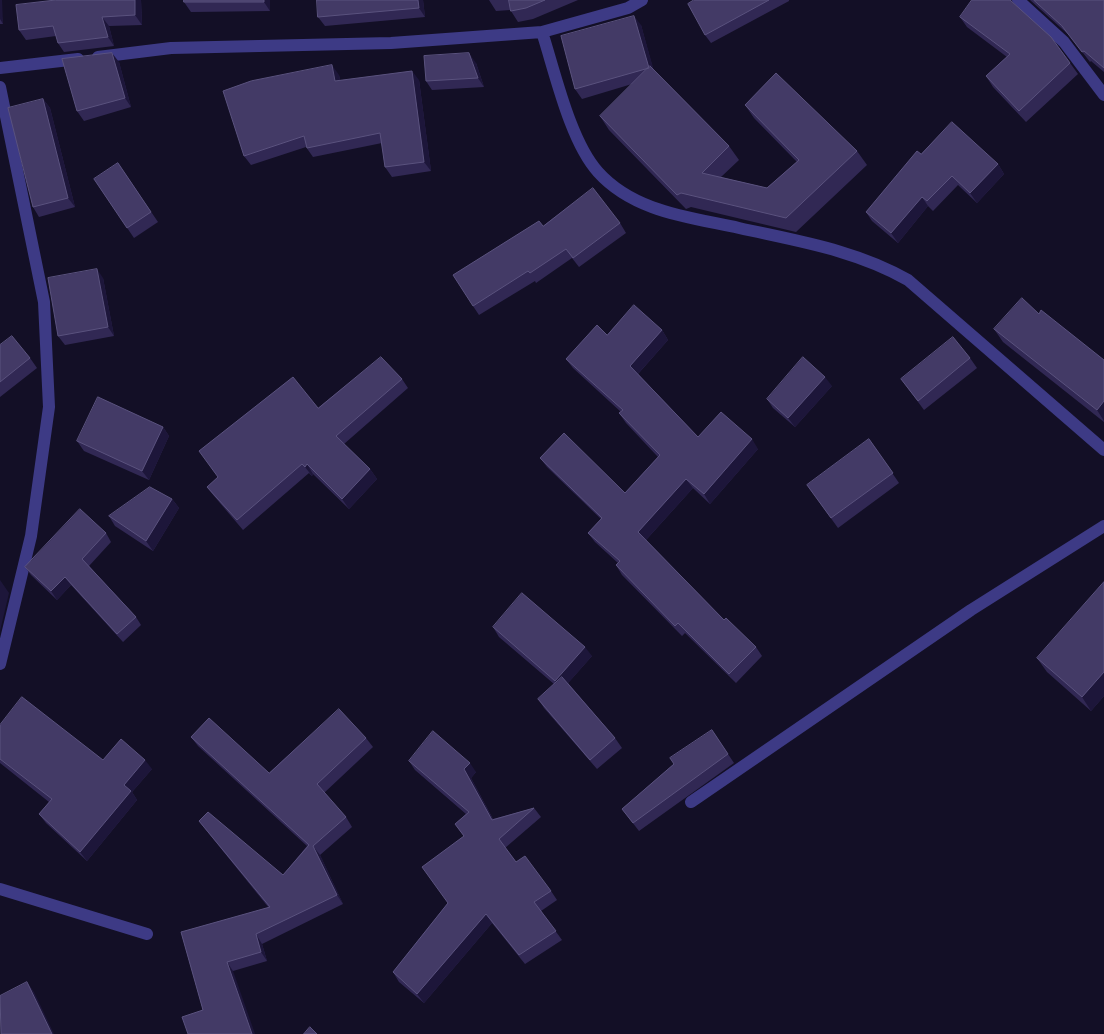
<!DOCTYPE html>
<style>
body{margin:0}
canvas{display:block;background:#130f26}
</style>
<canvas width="1104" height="1034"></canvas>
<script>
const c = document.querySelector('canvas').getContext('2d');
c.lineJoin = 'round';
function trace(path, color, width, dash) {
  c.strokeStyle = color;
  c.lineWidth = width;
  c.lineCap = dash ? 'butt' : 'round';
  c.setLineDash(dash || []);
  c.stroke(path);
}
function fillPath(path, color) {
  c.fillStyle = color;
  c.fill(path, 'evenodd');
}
const minor = new Path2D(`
 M 1018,0 L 1064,42 L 1104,95
 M 542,32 C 555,72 570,141 598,172 C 634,212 689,217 739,228 C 797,241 856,250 908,280 L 1104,450
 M 98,57 L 171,48 L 391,43 L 542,32 L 628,8 L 642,0
 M 0,68 L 78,59
 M 0,87 L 44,302 L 49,407 L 31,536 L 0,664
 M 691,802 L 971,610 L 1104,526
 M 0,889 L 147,934`);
const wall = new Path2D(`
 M 0,0 L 3,24 L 0,24 Z
 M 141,0 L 142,25 L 109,26 L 114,46 L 64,52 L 58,43 L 56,36 L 26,40 L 19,30 Z
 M 184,0 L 270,0 L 270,11 L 191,12 L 184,2 Z
 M 423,0 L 425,17 L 325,26 L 318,17 Z
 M 489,0 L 578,0 L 533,19 L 518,22 L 511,11 L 510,10 L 496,11 Z
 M 694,0 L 789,0 L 789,1 L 711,43 L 705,35 Z
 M 972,0 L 1011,0 L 1070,63 L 1078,74 L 1026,122 L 993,87 L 986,76 L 1007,57 L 967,27 L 960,17 Z
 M 1030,0 L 1104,0 L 1104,72 L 1091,61 L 1090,62 L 1070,36 Z
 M 641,25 L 653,69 L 729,146 L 739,160 L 721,177 L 767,188 L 797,162 L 754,118 L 745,105 L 857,151 L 867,165 L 796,232 L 691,207 L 686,209 L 609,130 L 600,116 L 632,84 L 582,99 L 575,89 Z
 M 119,62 L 131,107 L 84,121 L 77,111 Z
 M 476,63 L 484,87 L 432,90 L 426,81 Z
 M 339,75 L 340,80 L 419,80 L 431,171 L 392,177 L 385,167 L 382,143 L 313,157 L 306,147 L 251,165 L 244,156 Z
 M 43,99 L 50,108 L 75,207 L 39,217 L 33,207 Z
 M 921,154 L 998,164 L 1004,174 L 977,203 L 958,185 L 933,211 L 928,206 L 898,243 L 872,221 L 866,212 Z
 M 118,163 L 158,222 L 134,238 L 94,179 Z
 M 620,223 L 626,233 L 579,267 L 572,258 L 536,283 L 535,281 L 479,315 L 473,306 L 543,226 Z
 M 103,278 L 114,336 L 65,345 L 58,336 Z
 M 1039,314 L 1104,360 L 1104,422 L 1003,342 L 994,329 Z
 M 662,330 L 668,340 L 638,374 L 698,437 L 758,449 L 710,504 L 693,488 L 646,540 L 724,620 L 756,647 L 762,656 L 736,683 L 685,633 L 682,636 L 622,575 L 616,565 L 618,563 L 595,542 L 588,533 L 601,519 L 547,467 L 540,458 L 625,493 L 658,457 L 626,423 L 619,413 L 621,412 L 573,368 L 566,359 L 607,335 Z
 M 0,345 L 30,358 L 37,368 L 0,397 Z
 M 970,358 L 977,368 L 924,410 L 901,379 Z
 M 402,379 L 408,388 L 344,444 L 370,469 L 377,479 L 349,509 L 313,474 L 312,476 L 309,473 L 243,530 L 214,496 L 207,487 L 318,408 Z
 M 832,386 L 795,427 L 773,408 L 767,399 Z
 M 163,427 L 169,436 L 149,480 L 84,451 L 77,441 Z
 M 869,439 L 899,483 L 838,528 L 807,485 Z
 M 172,499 L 179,508 L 153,551 L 115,526 L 109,516 Z
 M 106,533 L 111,542 L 89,566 L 136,617 L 141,625 L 123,642 L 71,585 L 57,600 L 31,575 L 25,567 Z
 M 1104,582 L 1104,696 L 1091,711 L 1047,672 L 1037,658 Z
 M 493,627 L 592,656 L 568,683 L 615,738 L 622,748 L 597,769 L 544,708 L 538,699 L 554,684 L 499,637 Z
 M 0,725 L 103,760 L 152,769 L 132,792 L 137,800 L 87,861 L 46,823 L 39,814 L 49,802 L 0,763 Z
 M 712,730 L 734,763 L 639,831 L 622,809 L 674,764 Z
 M 191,737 L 269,773 L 366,738 L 373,747 L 324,793 L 346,817 L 352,827 L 320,855 L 343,904 L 262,944 L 267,961 L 233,971 L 203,1010 L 181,932 L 269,908 L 206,830 L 199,821 L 283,875 L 307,846 L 198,746 Z
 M 409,761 L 476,772 L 471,778 L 493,819 L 534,808 L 541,817 L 505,848 L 516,862 L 551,891 L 557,900 L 541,911 L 562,940 L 525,964 L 492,923 L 424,1003 L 399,982 L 393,972 L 448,903 L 464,836 L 455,824 L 466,814 L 415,770 Z`);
const shadedWall = new Path2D(`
 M 0,0 L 2,0 L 3,24 L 0,19 Z
 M 135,0 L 141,0 L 142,25 L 135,15 Z
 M 264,0 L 270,0 L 270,11 L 264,2 Z
 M 418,0 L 423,0 L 425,17 L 419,8 Z
 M 634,16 L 641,25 L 656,78 L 649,68 Z
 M 102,17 L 109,26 L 114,46 L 108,37 Z
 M 112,53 L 119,62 L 131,107 L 125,98 Z
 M 469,53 L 476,63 L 484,87 L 478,78 Z
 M 332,65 L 339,75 L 342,90 L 335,81 Z
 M 412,71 L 419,80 L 431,171 L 424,162 Z
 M 43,99 L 50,108 L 75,207 L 68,198 Z
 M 998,164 L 1004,174 L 977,203 L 970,193 Z
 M 922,197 L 928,206 L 898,243 L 891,233 Z
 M 97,269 L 103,278 L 114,336 L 108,327 Z
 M 662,330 L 668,340 L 636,376 L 630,366 Z
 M 825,377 L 832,386 L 795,427 L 788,418 Z
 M 1104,401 L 1104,421 L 1097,410 Z
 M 163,427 L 169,436 L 149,480 L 142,471 Z
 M 752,439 L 758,449 L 710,504 L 704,494 Z
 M 307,464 L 313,474 L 312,476 L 305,467 Z
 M 370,469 L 377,479 L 349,509 L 342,499 Z
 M 686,479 L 693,488 L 645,541 L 638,532 Z
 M 172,499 L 179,508 L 153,551 L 146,541 Z
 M 65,577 L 71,585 L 57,600 L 51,591 Z
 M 0,580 L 9,593 L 0,631 Z
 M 585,647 L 592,656 L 561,691 L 555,681 Z
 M 1104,672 L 1104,696 L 1091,711 L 1082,697 Z
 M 145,760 L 152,769 L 132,792 L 137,800 L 87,861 L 80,852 L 124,785 Z
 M 470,763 L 476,772 L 471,778 L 498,829 L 492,820 L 464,769 Z
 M 313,846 L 320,855 L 343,904 L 337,895 Z
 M 486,914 L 492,923 L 424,1003 L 417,994 Z
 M 256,934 L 262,944 L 267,961 L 261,952 Z
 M 227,962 L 233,971 L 255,1034 L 252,1034 Z
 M 27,982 L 34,992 L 54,1034 L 52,1034 Z`);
const building = new Path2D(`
 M 56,0 L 135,0 L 135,15 L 102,17 L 108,37 L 58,43 L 53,26 L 19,30 L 16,5 Z
 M 184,0 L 264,0 L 264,2 L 184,2 Z
 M 317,0 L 418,0 L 419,8 L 318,17 Z
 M 509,0 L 545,0 L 526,8 L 511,11 Z
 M 694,0 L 769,0 L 705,35 L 688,4 Z
 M 972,0 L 1010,0 L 1051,37 L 1070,63 L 1019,111 L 986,76 L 1010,54 L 960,17 Z
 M 1034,0 L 1104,0 L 1104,68 L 1084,51 L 1082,52 L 1062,26 Z
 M 634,16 L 649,68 L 575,89 L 561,36 Z
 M 112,53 L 125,98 L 77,111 L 62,59 Z
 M 469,53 L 478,78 L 426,81 L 424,56 Z
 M 332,65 L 335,81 L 412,71 L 424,162 L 385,167 L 380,133 L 307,148 L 304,136 L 244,156 L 223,91 L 251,81 Z
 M 650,66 L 729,146 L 702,173 L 767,188 L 799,160 L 745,105 L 776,73 L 857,151 L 786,218 L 681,193 L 677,195 L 600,116 Z
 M 43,99 L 68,198 L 33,207 L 8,108 Z
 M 952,122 L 998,164 L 970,193 L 952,176 L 927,201 L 922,197 L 891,233 L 866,212 L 917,151 L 921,154 Z
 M 118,163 L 151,212 L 127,228 L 94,179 Z
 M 593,188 L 620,223 L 573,258 L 566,249 L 530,273 L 528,271 L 473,306 L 453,275 L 539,221 L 543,226 Z
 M 97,269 L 108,327 L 58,336 L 48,278 Z
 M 1022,298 L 1039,314 L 1041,310 L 1104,360 L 1104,401 L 1097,410 L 994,329 Z
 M 634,305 L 662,330 L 630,366 L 698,437 L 721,412 L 752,439 L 704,494 L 686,479 L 638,532 L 724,620 L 726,618 L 756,647 L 729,674 L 678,623 L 675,626 L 616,565 L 620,561 L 588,533 L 602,518 L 540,458 L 564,433 L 625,493 L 660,455 L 619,413 L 623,410 L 566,359 L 597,325 L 607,335 Z
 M 12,336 L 30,358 L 0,382 L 0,345 Z
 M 953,337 L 970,358 L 918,401 L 901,379 Z
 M 381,357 L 402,379 L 336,436 L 370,469 L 342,499 L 307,464 L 305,467 L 302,464 L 237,520 L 207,487 L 218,477 L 199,451 L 293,377 L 318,408 Z
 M 803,357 L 825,377 L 788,418 L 767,399 Z
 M 98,397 L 163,427 L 142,471 L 77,441 Z
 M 869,439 L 893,473 L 831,518 L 807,485 Z
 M 150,487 L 172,499 L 146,541 L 109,516 Z
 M 80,509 L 106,533 L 82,559 L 136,617 L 117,634 L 65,577 L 51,591 L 25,567 Z
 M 1104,582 L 1104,672 L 1082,697 L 1037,658 Z
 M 522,593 L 585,647 L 555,681 L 493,627 Z
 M 562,677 L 615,738 L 590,760 L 538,699 Z
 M 22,697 L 103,760 L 121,739 L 145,760 L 124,785 L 131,791 L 80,852 L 39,814 L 52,799 L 0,759 L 0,725 Z
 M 339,709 L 366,738 L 317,784 L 346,817 L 313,846 L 337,895 L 256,934 L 261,952 L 227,962 L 252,1034 L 188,1034 L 182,1017 L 203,1010 L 181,932 L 270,907 L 199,821 L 208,812 L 283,875 L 309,845 L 191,737 L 209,718 L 269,773 Z
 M 712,730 L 728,754 L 633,823 L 622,809 L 674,764 L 670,758 Z
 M 433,731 L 470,763 L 464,769 L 492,820 L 534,808 L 499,839 L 516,862 L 525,856 L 551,891 L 534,902 L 556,931 L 519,955 L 486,914 L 417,994 L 393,972 L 448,903 L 422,867 L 464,836 L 455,824 L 469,812 L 409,761 Z
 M 27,982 L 52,1034 L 1,1034 L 0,996 Z
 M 310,1027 L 317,1034 L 304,1034 Z`);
trace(minor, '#3d3a85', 12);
fillPath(wall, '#312854');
fillPath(shadedWall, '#1d163a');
fillPath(building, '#433a66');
trace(building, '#5a527e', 1);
</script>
